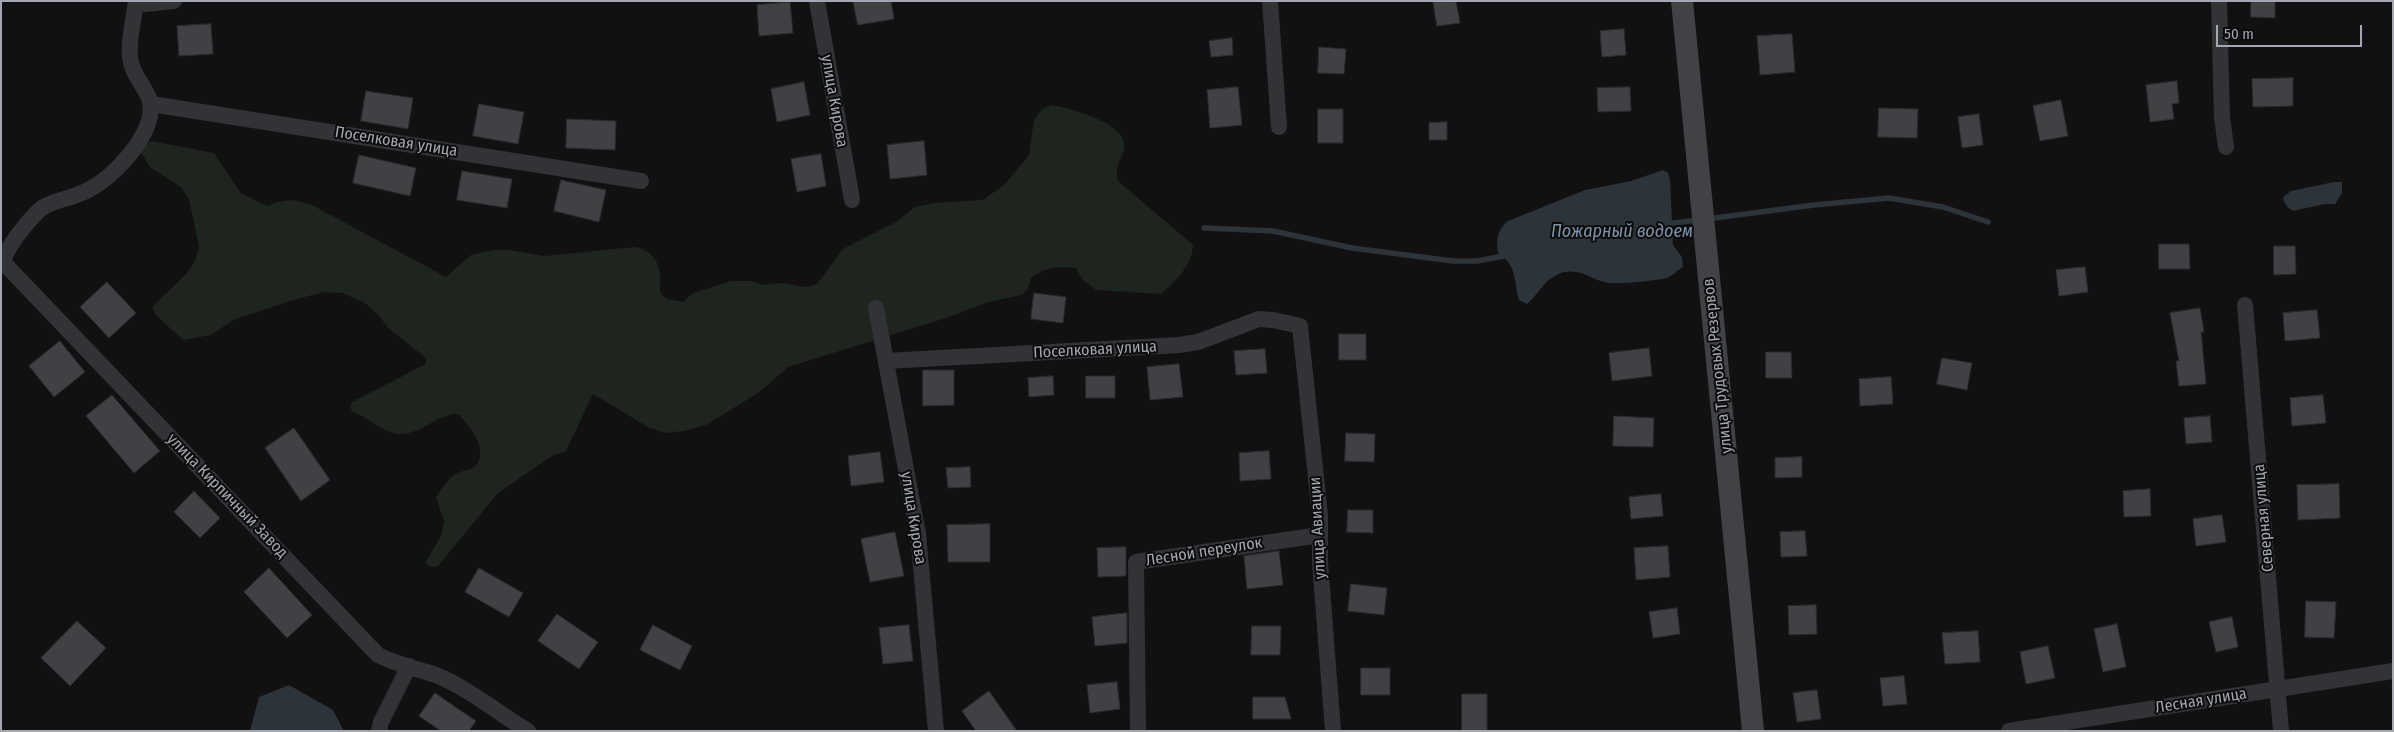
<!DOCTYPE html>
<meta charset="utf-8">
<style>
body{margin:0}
#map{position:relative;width:2394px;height:732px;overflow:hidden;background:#111112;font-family:"Fira Sans Condensed",sans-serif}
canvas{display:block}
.frame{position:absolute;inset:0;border:2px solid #a3a7b1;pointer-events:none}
.scale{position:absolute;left:2216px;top:25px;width:146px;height:22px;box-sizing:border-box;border:2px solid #a3a7b1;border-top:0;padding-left:6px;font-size:15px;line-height:18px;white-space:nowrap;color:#a3a7b1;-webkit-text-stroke:4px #0c0c0d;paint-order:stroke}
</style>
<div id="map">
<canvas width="2394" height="732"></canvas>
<div class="frame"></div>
<div class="scale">50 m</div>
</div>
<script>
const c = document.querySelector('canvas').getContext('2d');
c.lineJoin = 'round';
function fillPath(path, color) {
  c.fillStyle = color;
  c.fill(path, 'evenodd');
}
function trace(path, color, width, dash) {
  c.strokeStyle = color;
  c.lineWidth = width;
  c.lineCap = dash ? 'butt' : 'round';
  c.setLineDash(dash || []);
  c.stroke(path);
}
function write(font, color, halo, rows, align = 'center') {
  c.font = font + ' "Fira Sans Condensed",sans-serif';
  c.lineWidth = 4;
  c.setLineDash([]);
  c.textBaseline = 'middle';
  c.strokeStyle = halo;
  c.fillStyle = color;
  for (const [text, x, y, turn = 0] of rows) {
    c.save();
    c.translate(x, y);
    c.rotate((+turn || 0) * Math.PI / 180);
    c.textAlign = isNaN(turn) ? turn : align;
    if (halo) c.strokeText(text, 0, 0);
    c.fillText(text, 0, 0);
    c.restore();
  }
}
const green = new Path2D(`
 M 1052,105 C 1069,108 1122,122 1124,143 C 1126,154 1118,160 1117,169 C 1116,172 1117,177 1118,181 L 1193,245 C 1193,264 1175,282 1161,294 L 1096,290 L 1082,279 L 1076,268 C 1058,266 1045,267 1031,278 L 1028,289 L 1022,295 L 989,302 L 946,318 L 788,367 L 758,393 L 706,425 L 684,431 L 664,433 L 648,427 L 593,394 L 566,451 L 552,456 L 498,493 L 438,566 L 431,567 L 425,563 L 441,536 L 444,521 L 436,497 C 441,490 448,478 456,474 C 462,470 469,471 474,467 C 491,452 470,426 458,414 C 437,414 419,436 398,434 C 382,432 367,417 352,411 L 350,407 L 352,402 L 426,364 L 426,358 L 388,328 L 380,317 L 365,303 L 342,293 L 324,292 L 297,299 L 233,320 L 211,335 L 183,340 L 156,315 L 152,307 L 186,274 L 195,261 L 199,246 L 189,200 L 181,187 L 151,168 L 141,153 L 144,146 L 151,141 L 214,153 L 241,193 L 267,206 C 283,199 295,198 312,205 L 446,277 L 471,255 L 493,250 L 510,250 L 544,256 L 635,247 C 649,249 659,260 660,274 C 661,282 659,287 661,294 L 667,299 L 683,302 L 693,293 L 731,281 L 751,281 L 764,285 L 782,283 L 805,287 L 817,284 L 843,249 L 896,222 L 915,207 L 934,203 L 983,200 L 1004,185 L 1029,155 L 1034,120 L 1042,109 Z`);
const water = new Path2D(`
 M 1663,170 L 1668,173 L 1670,180 L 1673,245 L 1682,257 L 1683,267 C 1678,270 1672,276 1667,278 C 1654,281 1622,284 1609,283 C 1590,280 1581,267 1561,273 C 1543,280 1540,293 1527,304 L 1519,300 C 1513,279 1518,267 1498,253 C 1496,240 1497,230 1508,221 L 1585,190 L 1631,181 Z
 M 2334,182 L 2342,182 L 2342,193 L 2335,204 L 2325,204 L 2293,211 C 2287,207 2284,204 2283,197 L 2291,191 Z
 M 289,685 L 333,710 L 344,731 L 250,731 L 259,697 Z`);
const stream = new Path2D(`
 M 1707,219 L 1814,205 L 1889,198 L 1943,207 L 1988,222
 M 1665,224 L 1698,220
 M 1204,228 L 1273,231 L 1352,248 L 1453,261 L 1477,261 L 1509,255`);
const building = new Path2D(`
 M 853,1 L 891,1 L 894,19 L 858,25 Z
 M 1433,1 L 1456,1 L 1460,23 L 1437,26 Z
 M 2251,1 L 2275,1 L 2275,18 L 2251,17 Z
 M 790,2 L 793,33 L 759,36 L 757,5 Z
 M 211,24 L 213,54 L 179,56 L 177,26 Z
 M 1624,29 L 1626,55 L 1602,57 L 1600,31 Z
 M 1792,34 L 1795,72 L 1760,75 L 1757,36 Z
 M 1232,38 L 1233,55 L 1211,57 L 1209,41 Z
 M 1319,47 L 1346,49 L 1344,74 L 1318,73 Z
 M 2293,78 L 2293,106 L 2253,107 L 2252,79 Z
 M 2177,81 L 2179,103 L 2172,104 L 2174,119 L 2150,122 L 2146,85 Z
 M 804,82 L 810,115 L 777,122 L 771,89 Z
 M 1238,87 L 1242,125 L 1210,128 L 1207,90 Z
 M 1630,87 L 1631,111 L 1598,112 L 1597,88 Z
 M 366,91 L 413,98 L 408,129 L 361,121 Z
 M 2061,100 L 2068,136 L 2040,141 L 2033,106 Z
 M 479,104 L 524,112 L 518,144 L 473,136 Z
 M 1879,108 L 1918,109 L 1917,138 L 1878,137 Z
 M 1318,109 L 1343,109 L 1343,143 L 1318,143 Z
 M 1979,114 L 1983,145 L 1962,148 L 1958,117 Z
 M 567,119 L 616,121 L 615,150 L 566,148 Z
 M 1447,122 L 1447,140 L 1429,140 L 1429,123 Z
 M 924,141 L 927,175 L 890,179 L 887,145 Z
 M 821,154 L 826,186 L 797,192 L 791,159 Z
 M 359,155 L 416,168 L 410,196 L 353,183 Z
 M 462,171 L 512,179 L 507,208 L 457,200 Z
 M 561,180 L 606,190 L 599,222 L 554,211 Z
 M 2159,244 L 2189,244 L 2190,269 L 2159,269 Z
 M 2274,246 L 2295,246 L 2296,274 L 2274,275 Z
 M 2085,267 L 2088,292 L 2059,296 L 2056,270 Z
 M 107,282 L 136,313 L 109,338 L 80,307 Z
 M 1034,293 L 1066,297 L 1063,323 L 1031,319 Z
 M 2200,308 L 2204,332 L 2201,332 L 2206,384 L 2179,386 L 2176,361 L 2179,361 L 2170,313 Z
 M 2317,310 L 2320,338 L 2285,341 L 2283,313 Z
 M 1339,334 L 1366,334 L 1366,360 L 1339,360 Z
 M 60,341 L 85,372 L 54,397 L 29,366 Z
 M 1649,348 L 1652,376 L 1612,381 L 1609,353 Z
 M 1265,349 L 1267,373 L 1236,375 L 1234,351 Z
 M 1766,352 L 1791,352 L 1792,378 L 1766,378 Z
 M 1942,358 L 1972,363 L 1967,390 L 1937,384 Z
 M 1179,364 L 1183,397 L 1150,400 L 1147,367 Z
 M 923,370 L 954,370 L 954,405 L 923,406 Z
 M 1053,376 L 1054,395 L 1029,397 L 1028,378 Z
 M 1086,376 L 1115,376 L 1115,398 L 1086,398 Z
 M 1891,377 L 1893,404 L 1860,406 L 1859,379 Z
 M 112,395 L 160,451 L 134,473 L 86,416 Z
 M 2323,395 L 2326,423 L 2292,426 L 2290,398 Z
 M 1614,416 L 1654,418 L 1653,447 L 1613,446 Z
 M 2210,416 L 2212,442 L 2186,444 L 2184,418 Z
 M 294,428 L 330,480 L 301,501 L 265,448 Z
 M 1346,433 L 1375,434 L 1374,462 L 1345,461 Z
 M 1269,451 L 1271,479 L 1240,481 L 1239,453 Z
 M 880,452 L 884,482 L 851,486 L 848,456 Z
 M 1802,457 L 1802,477 L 1775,478 L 1775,458 Z
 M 970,467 L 971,487 L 948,488 L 946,468 Z
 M 2339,484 L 2340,518 L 2298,520 L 2297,485 Z
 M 2150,489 L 2151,516 L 2124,517 L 2123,491 Z
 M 194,491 L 220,518 L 200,538 L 174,512 Z
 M 1661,494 L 1663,516 L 1631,519 L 1629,497 Z
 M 1348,510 L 1373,510 L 1373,533 L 1347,532 Z
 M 2222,515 L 2226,542 L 2196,546 L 2193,519 Z
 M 990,524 L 990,562 L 948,562 L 947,525 Z
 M 1805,531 L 1807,556 L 1781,557 L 1780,532 Z
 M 895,532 L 904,576 L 870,582 L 861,539 Z
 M 1668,546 L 1670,577 L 1636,580 L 1634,548 Z
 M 1126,547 L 1126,576 L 1098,577 L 1097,548 Z
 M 1279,551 L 1283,585 L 1247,589 L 1244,556 Z
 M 269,568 L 312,615 L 287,638 L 244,592 Z
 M 479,568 L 523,593 L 509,617 L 465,592 Z
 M 1351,584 L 1387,588 L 1384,615 L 1348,611 Z
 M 2306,601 L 2336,602 L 2334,638 L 2305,637 Z
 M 1816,605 L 1817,634 L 1789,635 L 1788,606 Z
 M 1677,608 L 1680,634 L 1653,638 L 1649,612 Z
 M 1127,613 L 1127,643 L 1095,646 L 1092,617 Z
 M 557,614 L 598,642 L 579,669 L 538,641 Z
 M 2232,617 L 2238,647 L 2216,652 L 2209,622 Z
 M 77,621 L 106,648 L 70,686 L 41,658 Z
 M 2117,624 L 2126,667 L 2103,672 L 2094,629 Z
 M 653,625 L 692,646 L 680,670 L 640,650 Z
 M 909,625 L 913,661 L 883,664 L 879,628 Z
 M 1252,626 L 1281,626 L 1280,655 L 1251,655 Z
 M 1978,631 L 1980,662 L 1945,664 L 1942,633 Z
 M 2048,646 L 2055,678 L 2026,684 L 2020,652 Z
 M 1361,668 L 1390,668 L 1390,695 L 1361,695 Z
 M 1904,676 L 1907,704 L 1883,706 L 1880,678 Z
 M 1117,682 L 1120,709 L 1090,713 L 1087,685 Z
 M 1817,690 L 1821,719 L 1797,722 L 1793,693 Z
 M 989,691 L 1017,731 L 976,731 L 962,711 Z
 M 435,693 L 476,721 L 469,731 L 441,731 L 419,716 Z
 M 1462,694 L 1487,694 L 1487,731 L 1462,731 Z
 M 1253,697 L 1285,697 L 1291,719 L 1253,719 Z`);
const street = new Path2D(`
 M 136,1 C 134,20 128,39 130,58 C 132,73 142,83 148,96 C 158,117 138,146 124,161 C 110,177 91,191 71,197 C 61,200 51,202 42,208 C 32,216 2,251 4,263 L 378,655 C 397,665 416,668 436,675 C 466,687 500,714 528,731
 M 140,1 L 145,4 L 174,1
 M 817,1 L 852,200
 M 1270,1 L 1279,127
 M 2219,1 L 2222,117 L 2226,147
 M 151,104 L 641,181
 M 2245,305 L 2281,731
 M 876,308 L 918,534 L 936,731
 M 886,361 L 1179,345 L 1198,342 L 1259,319 L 1273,320 L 1300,326 L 1320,516 L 1320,562 L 1333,731
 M 379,731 L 381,722 L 409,666
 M 1138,731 L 1136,562 L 1320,535
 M 2009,731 L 2393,671`);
const secondary = new Path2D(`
 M 1682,1 L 1753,731`);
const streetNames = [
 ["улица Кирова",834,101,80],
 ["Поселковая улица",396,142,9],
 ["Поселковая улица",1095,350,-3],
 ["улица Трудовых Резервов",1718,366,-96],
 ["улица Кирпичный Завод",227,496,46],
 ["улица Кирова",913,518,81],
 ["Северная улица",2264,518,-95],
 ["улица Авиации",1318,528,-93],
 ["Лесной переулок",1204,552,-9],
 ["Лесная улица",2201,701,-9]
];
const waterNames = [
 ["Пожарный водоем",1622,232]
];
fillPath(green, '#1e241e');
fillPath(water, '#2c3339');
trace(stream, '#2c3339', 5.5);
fillPath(building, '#404145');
trace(building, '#2b2b2e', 1);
trace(street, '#323337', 16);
trace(secondary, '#404246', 22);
write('16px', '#a3a7b1', '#0c0c0d', streetNames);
write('italic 18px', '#7d94aa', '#0c0c0d', waterNames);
</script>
